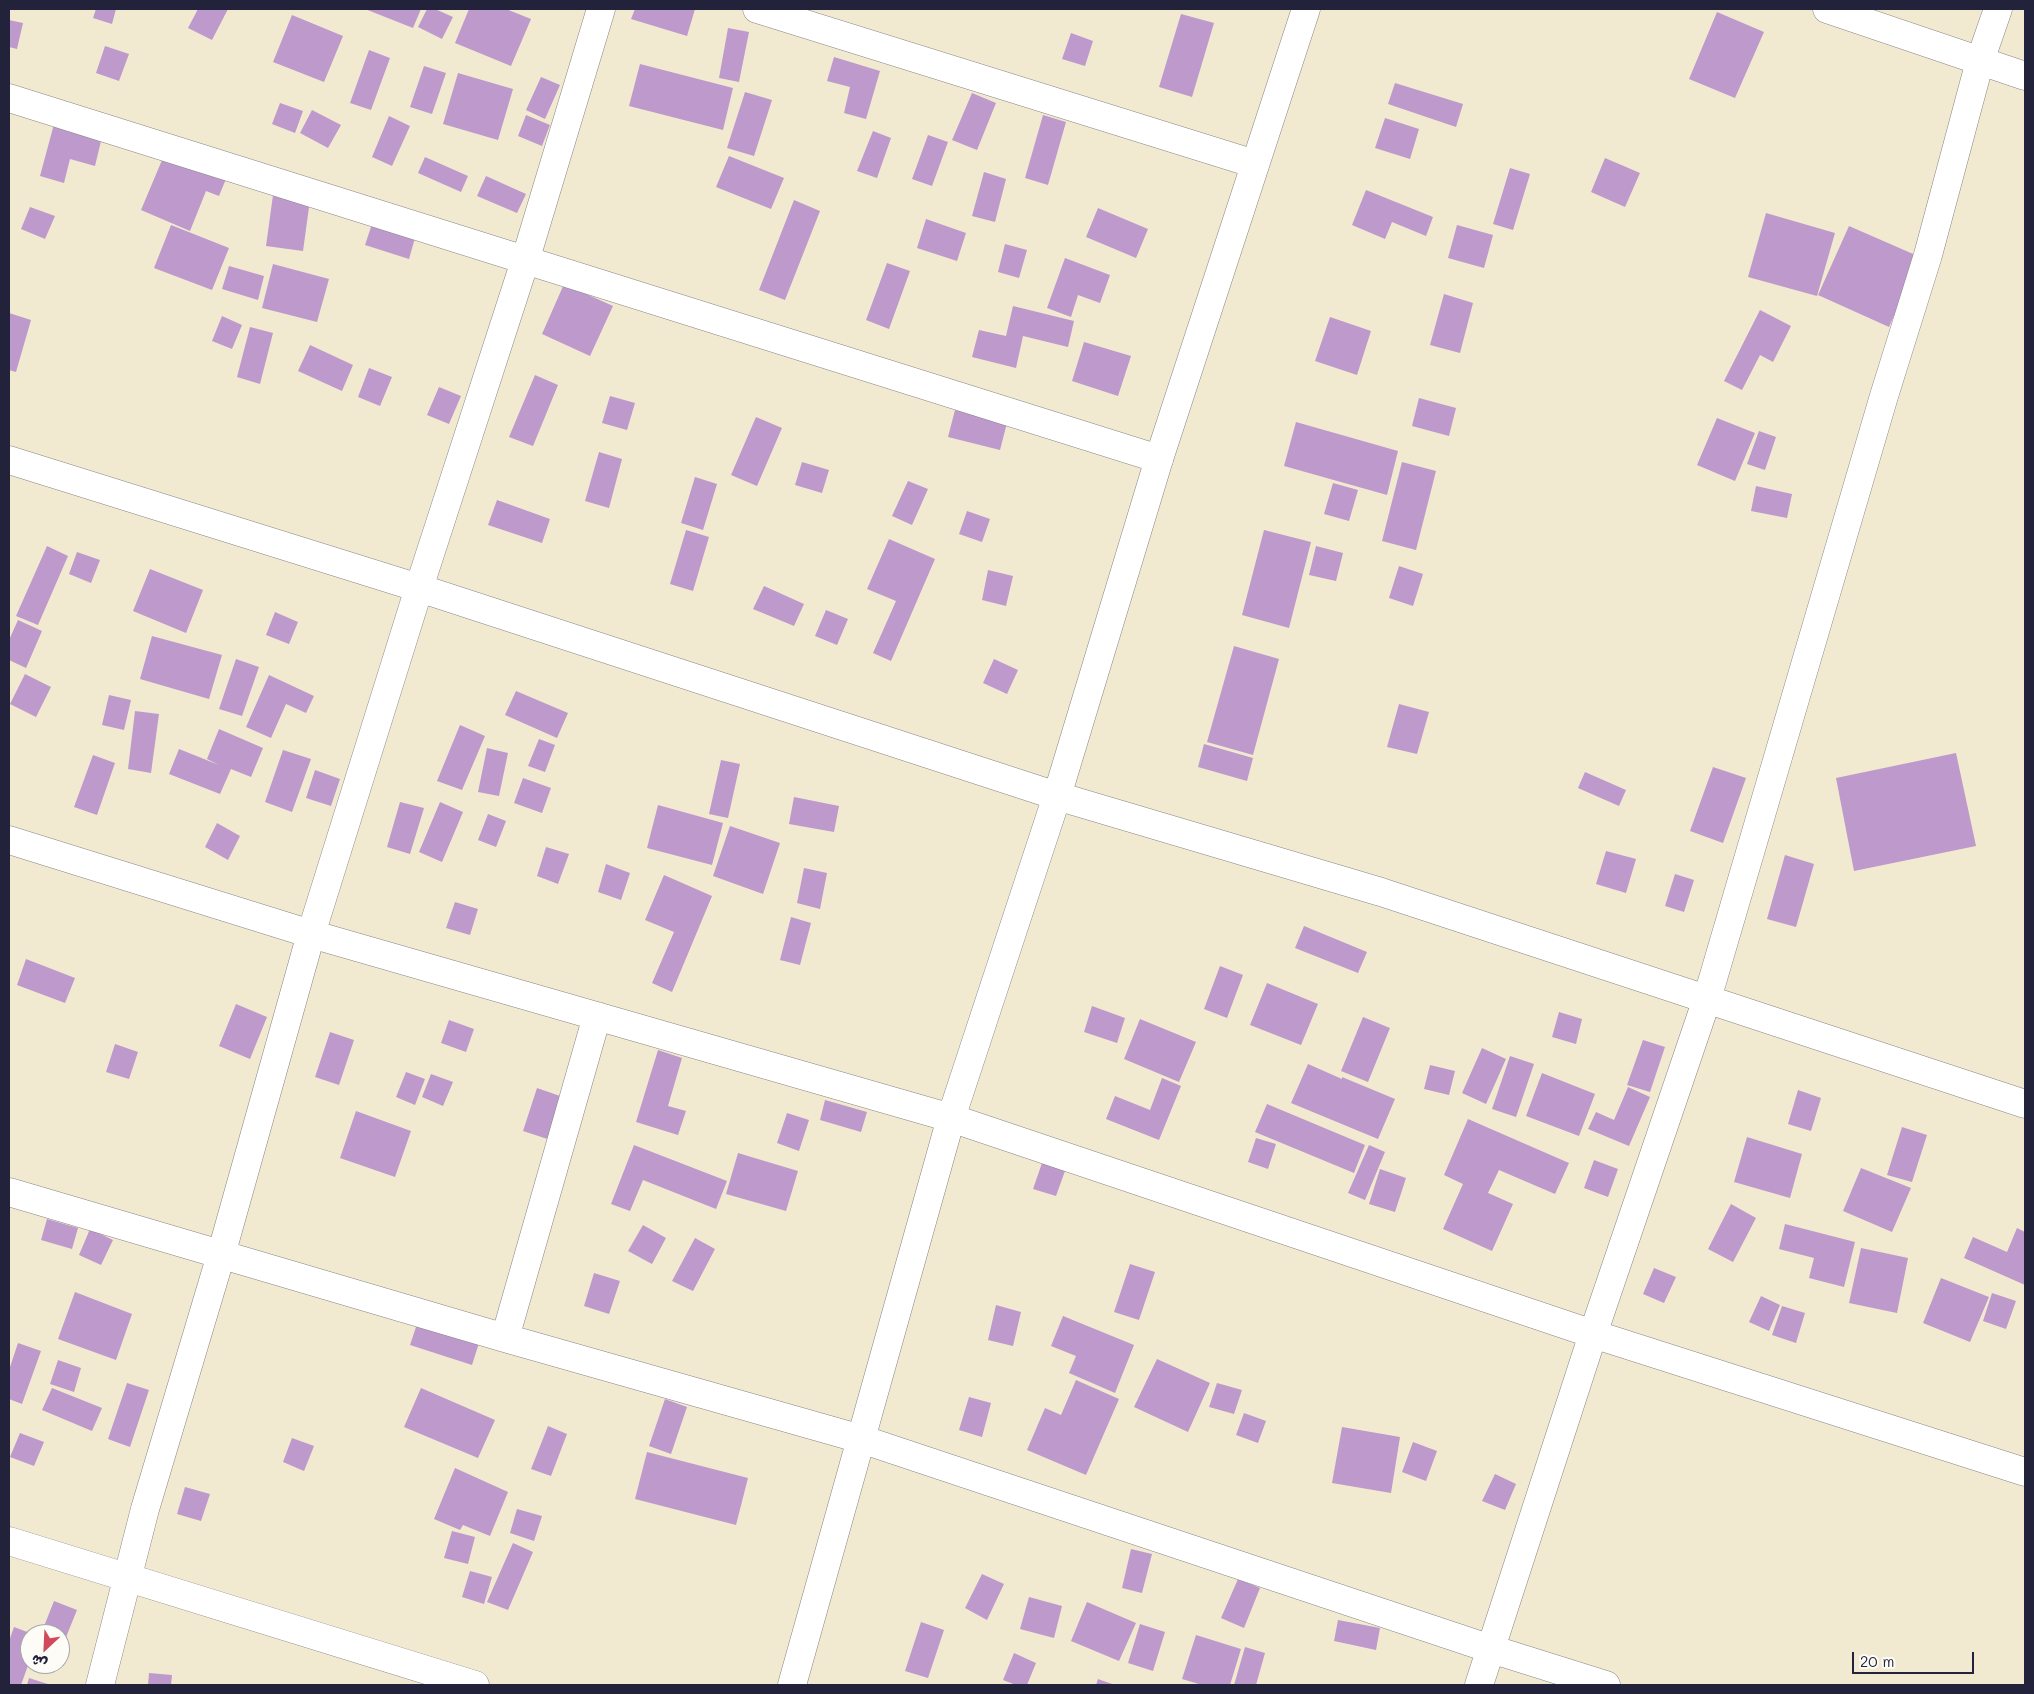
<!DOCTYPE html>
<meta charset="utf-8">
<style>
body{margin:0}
#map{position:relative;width:2034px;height:1694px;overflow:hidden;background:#f1ead1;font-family:Mali,"Playpen Sans Arabic",sans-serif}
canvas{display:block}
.frame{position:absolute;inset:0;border:10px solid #22223b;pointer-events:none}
.north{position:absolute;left:20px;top:1624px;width:50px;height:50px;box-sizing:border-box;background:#fdfcf7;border:1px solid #a5a5ac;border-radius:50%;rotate:205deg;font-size:14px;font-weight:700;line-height:20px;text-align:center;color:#22223b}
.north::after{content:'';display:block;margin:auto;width:18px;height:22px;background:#d1495b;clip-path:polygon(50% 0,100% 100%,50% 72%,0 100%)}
.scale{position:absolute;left:1852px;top:1652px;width:122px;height:22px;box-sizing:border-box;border:2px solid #22223b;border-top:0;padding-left:6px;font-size:15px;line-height:18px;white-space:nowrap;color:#22223b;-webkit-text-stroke:4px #fdfcf7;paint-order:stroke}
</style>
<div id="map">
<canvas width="2034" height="1694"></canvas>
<div class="frame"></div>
<div class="north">ش</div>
<div class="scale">20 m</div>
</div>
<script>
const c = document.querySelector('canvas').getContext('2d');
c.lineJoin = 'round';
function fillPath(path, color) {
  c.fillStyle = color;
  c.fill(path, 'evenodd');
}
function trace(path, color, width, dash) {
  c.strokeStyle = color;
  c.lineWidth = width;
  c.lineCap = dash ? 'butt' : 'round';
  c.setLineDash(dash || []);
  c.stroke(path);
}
const building = new Path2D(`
 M 96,9 L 116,9 L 112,24 L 93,18 Z
 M 198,9 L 228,9 L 212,40 L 188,28 Z
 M 365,9 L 421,9 L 413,28 Z
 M 427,9 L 435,9 L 453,17 L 442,39 L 418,27 Z
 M 469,9 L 506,9 L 531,19 L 511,66 L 455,43 Z
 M 635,9 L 695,9 L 687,36 L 631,19 Z
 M 1717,12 L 1764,32 L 1735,98 L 1689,79 Z
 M 1181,14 L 1214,23 L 1192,97 L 1159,87 Z
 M 292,15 L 343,36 L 324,82 L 273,62 Z
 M 9,20 L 23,23 L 17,49 L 9,47 Z
 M 728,28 L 749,32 L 739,82 L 719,78 Z
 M 1071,33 L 1093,41 L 1085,66 L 1062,59 Z
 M 105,46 L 129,54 L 119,81 L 96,73 Z
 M 369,50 L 390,58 L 371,110 L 350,103 Z
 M 834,57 L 880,71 L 866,119 L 844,113 L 850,87 L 827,81 Z
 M 640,64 L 733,88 L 723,130 L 629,106 Z
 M 424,66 L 446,73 L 432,114 L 410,107 Z
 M 458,73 L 513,89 L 498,140 L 443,124 Z
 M 541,77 L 560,85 L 545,119 L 526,110 Z
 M 1395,83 L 1463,104 L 1456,127 L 1388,104 Z
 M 745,92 L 772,100 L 754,156 L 727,148 Z
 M 972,93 L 996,103 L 977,150 L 952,140 Z
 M 280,103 L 303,111 L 295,133 L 272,124 Z
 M 312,110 L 341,125 L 328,148 L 300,133 Z
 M 526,115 L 550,125 L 542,146 L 518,136 Z
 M 1043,115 L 1066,122 L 1048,185 L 1025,178 Z
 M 389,116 L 410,126 L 392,166 L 372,157 Z
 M 1385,118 L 1419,129 L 1410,159 L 1375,148 Z
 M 54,124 L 102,137 L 95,166 L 70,159 L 64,183 L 40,176 Z
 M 873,131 L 891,138 L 877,178 L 857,171 Z
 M 928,135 L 948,142 L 932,186 L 912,179 Z
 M 165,153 L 226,179 L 219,196 L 206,191 L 190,231 L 141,210 Z
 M 729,156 L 784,178 L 771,209 L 716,187 Z
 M 425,157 L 468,176 L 461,192 L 418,173 Z
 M 1605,158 L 1640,173 L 1625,207 L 1591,192 Z
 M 1510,168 L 1530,174 L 1513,230 L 1493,224 Z
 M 984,172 L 1006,179 L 995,222 L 972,216 Z
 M 486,176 L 526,194 L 517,213 L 477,196 Z
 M 1366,190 L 1433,217 L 1426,236 L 1392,222 L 1385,239 L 1352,225 Z
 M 273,195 L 310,200 L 303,251 L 266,246 Z
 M 794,200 L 820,211 L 785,300 L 759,290 Z
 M 30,207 L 55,216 L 45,239 L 21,229 Z
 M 1098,208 L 1148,229 L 1136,258 L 1086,237 Z
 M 1766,213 L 1835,233 L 1817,296 L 1748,277 Z
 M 926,219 L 966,233 L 957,261 L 917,248 Z
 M 372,224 L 415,238 L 409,259 L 365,245 Z
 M 171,225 L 229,248 L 212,290 L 154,268 Z
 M 1457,225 L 1493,235 L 1484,268 L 1448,258 Z
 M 1849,226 L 1920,257 L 1889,327 L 1818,295 Z
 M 1005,244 L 1027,250 L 1019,278 L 998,272 Z
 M 1065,258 L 1110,275 L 1100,303 L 1078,295 L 1071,317 L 1047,308 Z
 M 887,263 L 910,271 L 889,329 L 866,320 Z
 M 273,264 L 329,279 L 317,322 L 262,308 Z
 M 229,266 L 264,276 L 258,300 L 222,289 Z
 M 564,284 L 613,306 L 590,356 L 542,334 Z
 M 1444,294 L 1473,303 L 1460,353 L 1430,345 Z
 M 1013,306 L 1074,321 L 1068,347 L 1023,336 L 1016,368 L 972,357 L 979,330 L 1006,336 Z
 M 1760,310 L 1791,326 L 1773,362 L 1760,355 L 1742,390 L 1724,381 Z
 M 9,313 L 31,320 L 16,372 L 9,370 Z
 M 222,316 L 242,325 L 232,349 L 212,341 Z
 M 1330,317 L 1371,331 L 1357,375 L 1315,361 Z
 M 250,327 L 273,333 L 260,384 L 237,377 Z
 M 1084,342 L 1131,356 L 1118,396 L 1072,381 Z
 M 310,345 L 353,365 L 342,391 L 298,371 Z
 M 369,368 L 392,377 L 380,406 L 358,397 Z
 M 535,375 L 558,385 L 533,446 L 509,437 Z
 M 439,387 L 461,396 L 449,424 L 427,415 Z
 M 610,396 L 635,403 L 627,430 L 602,423 Z
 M 1419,398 L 1456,408 L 1449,436 L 1412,426 Z
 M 955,410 L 1007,423 L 1000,450 L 948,437 Z
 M 756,417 L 782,428 L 757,486 L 731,475 Z
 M 1717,418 L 1755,433 L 1735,481 L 1697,465 Z
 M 1296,422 L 1398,451 L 1387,495 L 1284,466 Z
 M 1759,431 L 1776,437 L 1765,470 L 1747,464 Z
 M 599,452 L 622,459 L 609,508 L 585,501 Z
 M 802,462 L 829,470 L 822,493 L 795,485 Z
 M 1402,462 L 1436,471 L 1416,550 L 1382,541 Z
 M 695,477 L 717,484 L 703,530 L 681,523 Z
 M 908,481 L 928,489 L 912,525 L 892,516 Z
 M 1333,483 L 1358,490 L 1349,521 L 1324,514 Z
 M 1756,486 L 1792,494 L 1787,518 L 1751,511 Z
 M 497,500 L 550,519 L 542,543 L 488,525 Z
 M 967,511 L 990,519 L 982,542 L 959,534 Z
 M 686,530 L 709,537 L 693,591 L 670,584 Z
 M 1264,530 L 1311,542 L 1289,628 L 1242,615 Z
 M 889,539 L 935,559 L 891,661 L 873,653 L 896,601 L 867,589 Z
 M 47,546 L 68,556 L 38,625 L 16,616 Z
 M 1316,546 L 1343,553 L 1336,581 L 1309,575 Z
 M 77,552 L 100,560 L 91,583 L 69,574 Z
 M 1399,566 L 1423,574 L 1413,606 L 1389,598 Z
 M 150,569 L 203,590 L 186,633 L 133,611 Z
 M 988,570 L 1013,576 L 1006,606 L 982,600 Z
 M 764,586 L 804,604 L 794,626 L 753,609 Z
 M 826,610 L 848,619 L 837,645 L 815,636 Z
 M 275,612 L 298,622 L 289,644 L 266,635 Z
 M 18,620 L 42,631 L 26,668 L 9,660 L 9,640 Z
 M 152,636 L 222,655 L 209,699 L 140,679 Z
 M 1234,646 L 1279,659 L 1253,755 L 1207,742 Z
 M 236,659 L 259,667 L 242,716 L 219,709 Z
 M 994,659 L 1018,670 L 1007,694 L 983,683 Z
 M 25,674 L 51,687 L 36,717 L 10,704 Z
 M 269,675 L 314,696 L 306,713 L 286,704 L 271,738 L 246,727 Z
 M 516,691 L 568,713 L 557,738 L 505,715 Z
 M 109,695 L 131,700 L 124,730 L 102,725 Z
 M 1399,704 L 1429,712 L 1417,754 L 1387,747 Z
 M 135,711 L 159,714 L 151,773 L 128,769 Z
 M 460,725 L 485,736 L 462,790 L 437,781 Z
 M 219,729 L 263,748 L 251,777 L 231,769 L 220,794 L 169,774 L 179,749 L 219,765 L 207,759 Z
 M 539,739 L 555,745 L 545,772 L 528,766 Z
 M 1204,744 L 1253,758 L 1247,781 L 1198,767 Z
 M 487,748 L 508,753 L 499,796 L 478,792 Z
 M 283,750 L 311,759 L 292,812 L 265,802 Z
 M 1956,753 L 1976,846 L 1854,871 L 1836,778 Z
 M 93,755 L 115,763 L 97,815 L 74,807 Z
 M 721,760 L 740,764 L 728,818 L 709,814 Z
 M 1713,767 L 1746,778 L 1723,843 L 1690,831 Z
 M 315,770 L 340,779 L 331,806 L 306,798 Z
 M 1585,772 L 1626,790 L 1619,806 L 1578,788 Z
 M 523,778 L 551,788 L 542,813 L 514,803 Z
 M 794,797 L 839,806 L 834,832 L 789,824 Z
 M 400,802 L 424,808 L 410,854 L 387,847 Z
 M 440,802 L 463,812 L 442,862 L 419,852 Z
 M 658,805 L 723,823 L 712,865 L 647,848 Z
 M 488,814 L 506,821 L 496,847 L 478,840 Z
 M 217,823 L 240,836 L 228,860 L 205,847 Z
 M 730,826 L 780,843 L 763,894 L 713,876 Z
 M 546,847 L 569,854 L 558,884 L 537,876 Z
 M 1606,851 L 1636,859 L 1626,893 L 1596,884 Z
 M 1785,855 L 1814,864 L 1796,927 L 1767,919 Z
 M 606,864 L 630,873 L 621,900 L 598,892 Z
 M 804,868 L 827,873 L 820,909 L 797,903 Z
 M 1675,874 L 1694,880 L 1684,912 L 1665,906 Z
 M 664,875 L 712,896 L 672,992 L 652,983 L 674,932 L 645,920 Z
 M 455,902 L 478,909 L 470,935 L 446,928 Z
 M 791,917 L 811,923 L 800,965 L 780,960 Z
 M 1304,926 L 1367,952 L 1358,973 L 1295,948 Z
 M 26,959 L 75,978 L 65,1003 L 17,985 Z
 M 1220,966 L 1243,975 L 1227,1018 L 1204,1009 Z
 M 1267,983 L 1318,1004 L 1301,1045 L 1250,1025 Z
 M 236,1004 L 267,1017 L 250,1059 L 219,1046 Z
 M 1092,1006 L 1125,1018 L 1117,1043 L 1084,1032 Z
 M 1559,1012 L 1582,1019 L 1576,1044 L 1552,1037 Z
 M 1363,1017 L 1390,1028 L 1368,1082 L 1341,1071 Z
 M 1140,1019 L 1196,1042 L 1179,1082 L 1124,1059 Z
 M 449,1020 L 474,1029 L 466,1052 L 441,1043 Z
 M 330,1032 L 354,1040 L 339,1085 L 315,1077 Z
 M 1643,1040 L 1665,1047 L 1650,1092 L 1627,1085 Z
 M 115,1044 L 138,1052 L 129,1079 L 106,1072 Z
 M 1482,1048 L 1506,1059 L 1486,1104 L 1462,1093 Z
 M 658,1050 L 682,1058 L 668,1106 L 686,1111 L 678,1135 L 636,1122 Z
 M 1510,1056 L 1534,1064 L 1516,1117 L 1492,1109 Z
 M 1308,1064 L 1342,1079 L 1342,1077 L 1395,1099 L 1378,1139 L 1291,1103 Z
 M 1430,1065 L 1455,1071 L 1449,1095 L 1424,1089 Z
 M 406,1072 L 425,1079 L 415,1105 L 396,1097 Z
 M 1542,1073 L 1595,1094 L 1579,1136 L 1526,1116 Z
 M 431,1074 L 453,1082 L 443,1106 L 422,1097 Z
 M 1162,1078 L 1181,1086 L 1159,1140 L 1106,1119 L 1115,1096 L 1150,1110 Z
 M 1628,1087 L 1650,1097 L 1629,1146 L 1588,1129 L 1596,1112 L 1614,1120 Z
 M 537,1088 L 586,1105 L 572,1147 L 523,1131 Z
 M 1798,1090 L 1821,1098 L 1811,1131 L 1788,1124 Z
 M 825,1100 L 867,1112 L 861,1132 L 820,1120 Z
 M 1267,1104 L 1365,1145 L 1354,1173 L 1255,1132 Z
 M 356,1111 L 411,1131 L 395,1177 L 340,1158 Z
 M 787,1113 L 809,1120 L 799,1151 L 777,1143 Z
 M 1468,1119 L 1569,1163 L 1555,1194 L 1499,1170 L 1488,1193 L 1513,1204 L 1492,1251 L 1443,1229 L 1463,1184 L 1444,1175 Z
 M 1902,1127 L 1927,1135 L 1912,1182 L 1887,1175 Z
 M 1747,1137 L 1802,1154 L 1790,1198 L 1734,1182 Z
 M 1256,1138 L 1276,1144 L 1268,1169 L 1248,1162 Z
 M 634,1145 L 727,1181 L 716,1209 L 643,1180 L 630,1211 L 611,1204 Z
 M 1369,1145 L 1385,1152 L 1365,1200 L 1348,1193 Z
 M 738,1153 L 798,1171 L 786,1211 L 726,1194 Z
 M 1594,1160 L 1618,1169 L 1608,1197 L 1584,1188 Z
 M 1042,1163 L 1065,1171 L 1056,1196 L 1033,1189 Z
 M 1861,1168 L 1911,1188 L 1892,1232 L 1843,1211 Z
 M 1380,1169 L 1406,1178 L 1395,1212 L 1369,1204 Z
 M 1731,1204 L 1756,1218 L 1733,1262 L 1708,1249 Z
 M 47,1219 L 78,1228 L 72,1249 L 41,1240 Z
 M 1785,1224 L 1855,1242 L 1844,1287 L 1809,1278 L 1814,1258 L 1779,1249 Z
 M 643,1225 L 666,1238 L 652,1264 L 628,1251 Z
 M 2017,1228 L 2025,1232 L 2025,1285 L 1964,1258 L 1973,1237 L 2007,1252 Z
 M 90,1229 L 113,1240 L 101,1265 L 79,1255 Z
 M 695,1238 L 715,1249 L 693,1291 L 672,1281 Z
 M 1861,1248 L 1908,1258 L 1897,1313 L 1849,1303 Z
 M 1130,1264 L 1155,1272 L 1139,1320 L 1114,1312 Z
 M 1654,1268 L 1676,1277 L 1664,1303 L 1643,1294 Z
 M 594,1273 L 620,1281 L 609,1314 L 584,1306 Z
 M 1941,1278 L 1989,1297 L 1970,1342 L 1923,1323 Z
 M 75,1292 L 132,1314 L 116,1360 L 58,1339 Z
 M 1992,1293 L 2016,1301 L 2006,1329 L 1983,1321 Z
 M 1761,1296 L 1780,1305 L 1769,1331 L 1749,1322 Z
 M 996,1305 L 1021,1312 L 1013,1346 L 988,1340 Z
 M 1782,1306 L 1805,1313 L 1796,1343 L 1772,1335 Z
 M 1063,1316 L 1134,1345 L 1115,1393 L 1069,1373 L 1076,1356 L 1051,1346 Z
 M 417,1324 L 479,1343 L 472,1365 L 410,1345 Z
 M 18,1343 L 41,1351 L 22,1404 L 9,1399 L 9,1370 Z
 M 1157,1359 L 1210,1383 L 1188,1432 L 1134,1407 Z
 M 58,1360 L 81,1368 L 74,1392 L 50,1384 Z
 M 1076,1380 L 1119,1399 L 1086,1475 L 1027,1450 L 1045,1408 L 1061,1415 Z
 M 127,1383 L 149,1390 L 130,1447 L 108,1439 Z
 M 1217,1383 L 1242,1390 L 1234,1414 L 1209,1407 Z
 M 52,1388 L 102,1408 L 92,1431 L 42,1410 Z
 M 421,1388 L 495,1420 L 478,1458 L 404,1427 Z
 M 969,1397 L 991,1403 L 982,1437 L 959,1430 Z
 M 665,1399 L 687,1407 L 671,1454 L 649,1446 Z
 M 1244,1413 L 1266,1421 L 1258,1443 L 1236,1435 Z
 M 548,1426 L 567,1434 L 551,1476 L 531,1469 Z
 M 1342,1427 L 1400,1437 L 1391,1493 L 1332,1483 Z
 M 20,1433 L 44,1442 L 34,1466 L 10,1457 Z
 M 292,1438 L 314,1446 L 304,1471 L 283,1462 Z
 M 1413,1442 L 1437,1451 L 1426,1481 L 1402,1472 Z
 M 647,1452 L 748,1478 L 736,1525 L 635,1499 Z
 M 455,1468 L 508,1492 L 490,1536 L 463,1525 L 460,1530 L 434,1519 Z
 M 1495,1474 L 1516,1484 L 1505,1510 L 1482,1501 Z
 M 185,1487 L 210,1494 L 201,1521 L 177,1514 Z
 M 517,1509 L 542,1516 L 534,1541 L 510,1533 Z
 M 452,1531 L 475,1537 L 468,1564 L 444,1558 Z
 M 513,1543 L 533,1552 L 508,1610 L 487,1602 Z
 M 1131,1549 L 1152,1554 L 1142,1593 L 1122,1588 Z
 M 470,1571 L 492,1577 L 484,1604 L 462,1597 Z
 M 982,1574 L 1004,1584 L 987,1620 L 965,1608 Z
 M 1238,1579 L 1260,1588 L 1244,1628 L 1221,1618 Z
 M 1029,1597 L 1062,1606 L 1054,1638 L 1020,1629 Z
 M 54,1601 L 77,1610 L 62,1647 L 60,1646 L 60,1634 L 41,1634 Z
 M 1087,1602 L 1136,1623 L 1119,1661 L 1071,1641 Z
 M 1338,1620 L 1380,1628 L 1376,1650 L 1334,1641 Z
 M 921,1622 L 944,1630 L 928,1678 L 905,1671 Z
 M 1140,1624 L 1165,1632 L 1153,1671 L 1128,1663 Z
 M 14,1627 L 30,1633 L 30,1660 L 21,1685 L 9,1685 L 9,1641 Z
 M 1196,1635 L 1241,1649 L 1230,1685 L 1202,1685 L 1182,1679 Z
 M 1245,1647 L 1265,1653 L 1256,1685 L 1234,1685 Z
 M 1014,1653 L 1036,1663 L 1027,1685 L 1016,1685 L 1003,1680 Z
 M 149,1673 L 172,1675 L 171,1685 L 148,1685 Z
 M 29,1678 L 51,1685 L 27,1685 Z
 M 1098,1679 L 1115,1685 L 1096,1685 Z`);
const minor = new Path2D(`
 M 757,9 L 1255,164
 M 1827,9 L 2025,76
 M 9,98 L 1159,459
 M 9,460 L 419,588 L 1057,796 L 1381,892 L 2025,1104
 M 9,840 L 311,934 L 951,1118 L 1593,1334 L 2025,1472
 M 9,1192 L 505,1338 L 861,1439 L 1491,1649 L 1606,1685
 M 505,1338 L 597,1016
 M 9,1541 L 475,1685
 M 100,1685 L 145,1509 L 221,1255 L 311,934 L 419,588 L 525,261 L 601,9
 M 1479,1685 L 1593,1334 L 1707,999 L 1884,396 L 1928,255 L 1980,61 L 1998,9`);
const tertiary = new Path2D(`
 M 792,1685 L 951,1118 L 1057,796 L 1159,459 L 1306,9`);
fillPath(building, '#be99cc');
trace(minor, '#8a8686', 29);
trace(tertiary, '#8a8686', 29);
trace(minor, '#fff', 28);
trace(tertiary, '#fff', 28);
</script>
